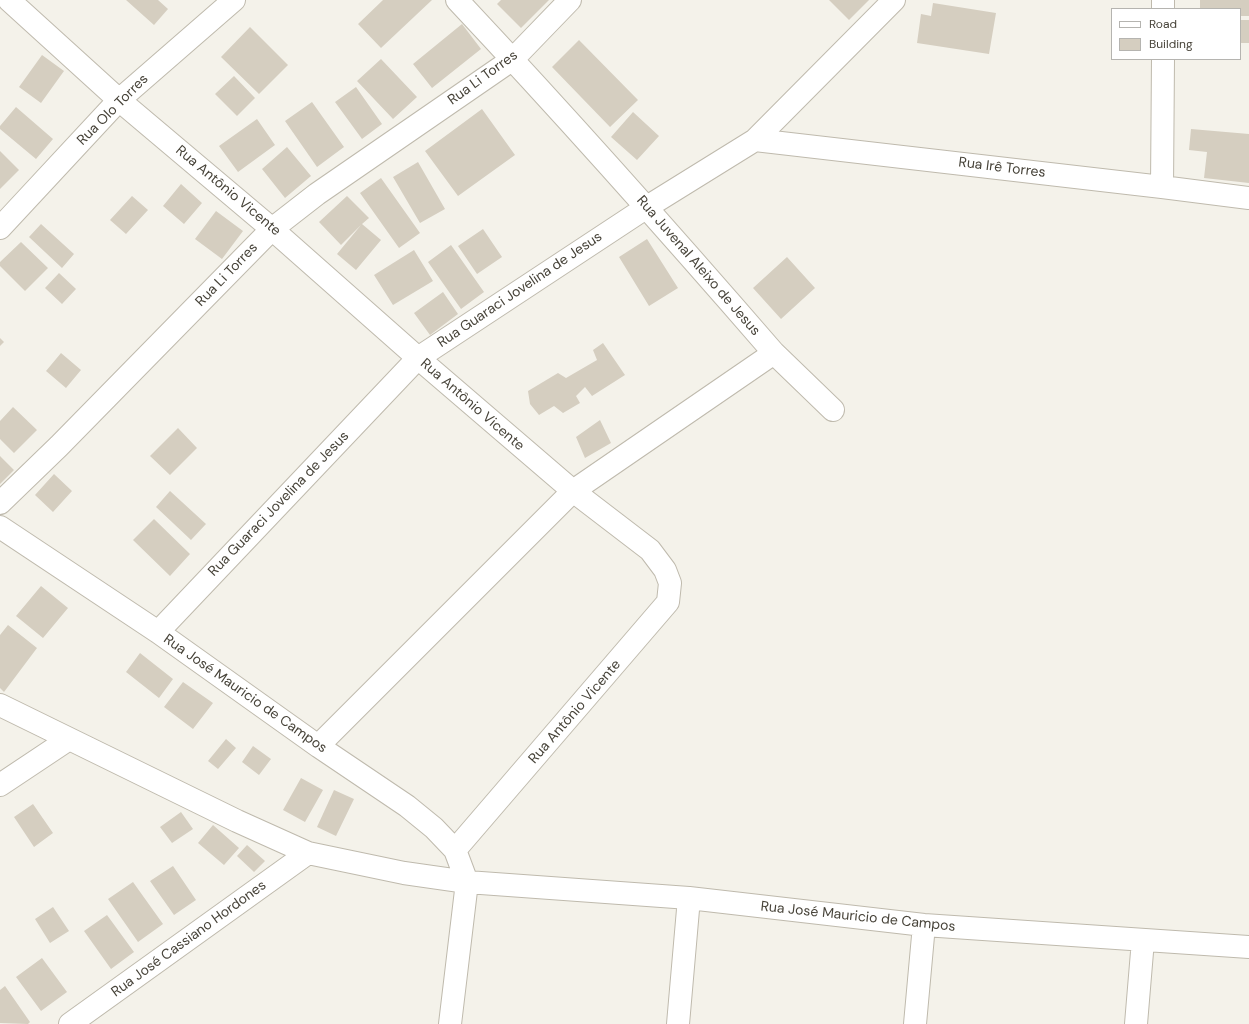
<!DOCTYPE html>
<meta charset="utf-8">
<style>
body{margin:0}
#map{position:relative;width:1249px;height:1024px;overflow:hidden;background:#f4f2ea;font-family:"DM Sans",sans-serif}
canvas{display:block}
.legend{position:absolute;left:1111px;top:8px;width:130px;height:52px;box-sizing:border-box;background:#fff;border:1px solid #b5b4b0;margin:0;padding:5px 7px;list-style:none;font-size:12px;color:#474339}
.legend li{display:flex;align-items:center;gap:8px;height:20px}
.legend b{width:20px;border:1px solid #b5b4b0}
</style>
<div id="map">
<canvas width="1249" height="1024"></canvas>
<ul class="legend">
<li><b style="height:5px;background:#fff"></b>Road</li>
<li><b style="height:11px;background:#d5cec0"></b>Building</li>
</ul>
</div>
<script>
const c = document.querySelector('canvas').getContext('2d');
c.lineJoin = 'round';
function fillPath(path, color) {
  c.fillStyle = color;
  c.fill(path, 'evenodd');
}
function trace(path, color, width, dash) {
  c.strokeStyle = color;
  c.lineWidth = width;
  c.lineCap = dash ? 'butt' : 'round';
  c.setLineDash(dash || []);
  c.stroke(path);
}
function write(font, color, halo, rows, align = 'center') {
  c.font = font + ' "DM Sans",sans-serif';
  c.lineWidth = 3;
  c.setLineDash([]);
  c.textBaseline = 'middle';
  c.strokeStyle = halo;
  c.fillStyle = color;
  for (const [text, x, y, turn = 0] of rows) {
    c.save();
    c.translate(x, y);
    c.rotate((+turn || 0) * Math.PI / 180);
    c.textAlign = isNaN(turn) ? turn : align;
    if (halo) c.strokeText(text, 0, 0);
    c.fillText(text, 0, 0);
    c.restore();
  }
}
const building = new Path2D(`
 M 126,0 L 158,0 L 168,9 L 154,25 Z
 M 383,0 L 432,0 L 381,48 L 358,24 Z
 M 501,0 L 549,0 L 521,28 L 497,4 Z
 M 829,0 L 869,0 L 849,20 Z
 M 1200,0 L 1249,0 L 1249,16 L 1240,16 L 1240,9 L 1200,9 Z
 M 933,3 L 996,13 L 989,54 L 917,43 L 921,14 L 931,16 Z
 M 1240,20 L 1249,20 L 1249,43 L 1240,43 Z
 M 462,24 L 481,49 L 432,88 L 413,64 Z
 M 250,27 L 288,65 L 259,94 L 221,57 Z
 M 579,40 L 638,100 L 610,127 L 552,67 Z
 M 42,55 L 64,71 L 41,103 L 19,87 Z
 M 381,59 L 417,97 L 393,119 L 357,81 Z
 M 234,76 L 255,98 L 237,116 L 215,94 Z
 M 356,87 L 382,124 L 362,139 L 335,102 Z
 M 312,102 L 344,147 L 317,167 L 285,121 Z
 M 16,107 L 53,139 L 36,159 L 0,129 L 0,126 Z
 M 482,109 L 515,155 L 458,196 L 425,151 Z
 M 633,112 L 659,136 L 637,160 L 611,137 Z
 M 257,119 L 275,145 L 238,172 L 219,146 Z
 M 1191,129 L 1249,134 L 1249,183 L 1204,178 L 1207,152 L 1189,150 Z
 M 287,147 L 311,176 L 285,198 L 262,169 Z
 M 0,151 L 19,170 L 0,189 Z
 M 418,162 L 445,209 L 420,223 L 393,177 Z
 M 381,178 L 420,233 L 399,248 L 360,193 Z
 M 181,184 L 202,203 L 184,224 L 163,206 Z
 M 132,196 L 148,210 L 126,234 L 110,220 Z
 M 347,196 L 369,218 L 362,224 L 381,240 L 356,270 L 337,254 L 361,225 L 341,245 L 319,222 Z
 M 216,211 L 243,231 L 222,259 L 195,239 Z
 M 41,224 L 74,254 L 62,268 L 29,237 Z
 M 483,229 L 502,257 L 477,274 L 458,246 Z
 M 647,239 L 678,288 L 649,306 L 619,257 Z
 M 21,242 L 48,268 L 25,291 L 0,266 L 0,262 Z
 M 451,245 L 484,292 L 461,309 L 428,262 Z
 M 414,250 L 433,281 L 393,305 L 374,275 Z
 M 787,257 L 815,288 L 781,319 L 753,288 Z
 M 59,273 L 76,289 L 62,304 L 45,288 Z
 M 443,292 L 458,314 L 430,335 L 414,313 Z
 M 0,338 L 4,342 L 0,346 Z
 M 603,343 L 625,375 L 592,396 L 585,387 L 576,396 L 580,403 L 563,413 L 554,406 L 539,415 L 530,404 L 528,391 L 558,373 L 566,378 L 597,360 L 593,350 Z
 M 61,353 L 81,370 L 66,388 L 46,371 Z
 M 13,407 L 37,430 L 14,453 L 0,439 L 0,421 Z
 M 600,420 L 611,443 L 585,458 L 576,437 Z
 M 178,428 L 197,448 L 170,475 L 150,456 Z
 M 0,456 L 14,470 L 0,484 Z
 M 54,474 L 72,491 L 53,512 L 35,495 Z
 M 170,491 L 206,524 L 191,540 L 156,507 Z
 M 154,519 L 190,554 L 170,576 L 133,540 Z
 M 41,586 L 68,608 L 43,638 L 16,616 Z
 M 8,625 L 37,648 L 4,692 L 0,688 L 0,635 Z
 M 140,653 L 173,679 L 159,698 L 126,672 Z
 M 183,682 L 213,703 L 193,729 L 164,707 Z
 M 226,739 L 236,748 L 218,769 L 208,761 Z
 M 253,746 L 271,759 L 259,775 L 242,762 Z
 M 301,778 L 323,790 L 305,822 L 283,810 Z
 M 334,790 L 354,799 L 336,836 L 317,827 Z
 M 33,804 L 53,833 L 34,847 L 14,817 Z
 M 181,812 L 193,829 L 172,843 L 160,827 Z
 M 213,825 L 239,848 L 224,865 L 198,843 Z
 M 247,845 L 265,861 L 254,872 L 237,856 Z
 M 173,866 L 196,900 L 174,915 L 150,881 Z
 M 133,882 L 163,924 L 138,942 L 108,899 Z
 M 53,907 L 69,931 L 50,943 L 35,919 Z
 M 107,915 L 134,952 L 111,969 L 84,931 Z
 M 42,958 L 67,992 L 41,1011 L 16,977 Z
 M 5,986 L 30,1022 L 28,1024 L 0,1023 L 0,990 Z`);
const street = new Path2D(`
 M 9,0 L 119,100 L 272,229 L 418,358 L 573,491 L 650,550 L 665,570 L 670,583 L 668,602 L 455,850
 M 1163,9 L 1163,0
 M 755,140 L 1162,187 L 1249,198
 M 1162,187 L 1163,59
 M 0,228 L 119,100 L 234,0
 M 774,353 L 833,410
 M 0,503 L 59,446 L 272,229 L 317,194 L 513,59 L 570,0
 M 0,527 L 158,632 L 318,746 L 407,806 L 434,828 L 455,850 L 467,882 L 450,1024
 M 158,632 L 418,358 L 647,207 L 755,140 L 894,0
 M 0,705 L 237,821 L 308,853 L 404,873 L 467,882 L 689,898 L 924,925 L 1249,947
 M 318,746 L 573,491 L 774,353 C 670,233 565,115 457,0
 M 0,785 L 69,739
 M 70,1024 L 308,853
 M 678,1024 L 689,898
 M 915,1024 L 924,925
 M 1136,1024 L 1143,940`);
const streetNames = [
 ["Rua Li Torres",483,78,-36],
 ["Rua Olo Torres",113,110,-45],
 ["Rua Irê Torres",1002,168,7],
 ["Rua Antônio Vicente",228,191,40],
 ["Rua Juvenal Aleixo de Jesus",698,266,49],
 ["Rua Li Torres",227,275,-46],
 ["Rua Guaraci Jovelina de Jesus",520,290,-34],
 ["Rua Antônio Vicente",472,405,41],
 ["Rua Guaraci Jovelina de Jesus",279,504,-46],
 ["Rua José Mauricio de Campos",245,694,35],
 ["Rua Antônio Vicente",575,712,-49],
 ["Rua José Mauricio de Campos",858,917,6],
 ["Rua José Cassiano Hordones",189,939,-36]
];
fillPath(building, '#d5cec0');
trace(street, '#bfbaad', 24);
trace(street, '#fff', 22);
write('14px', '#474339', '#fff', streetNames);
</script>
